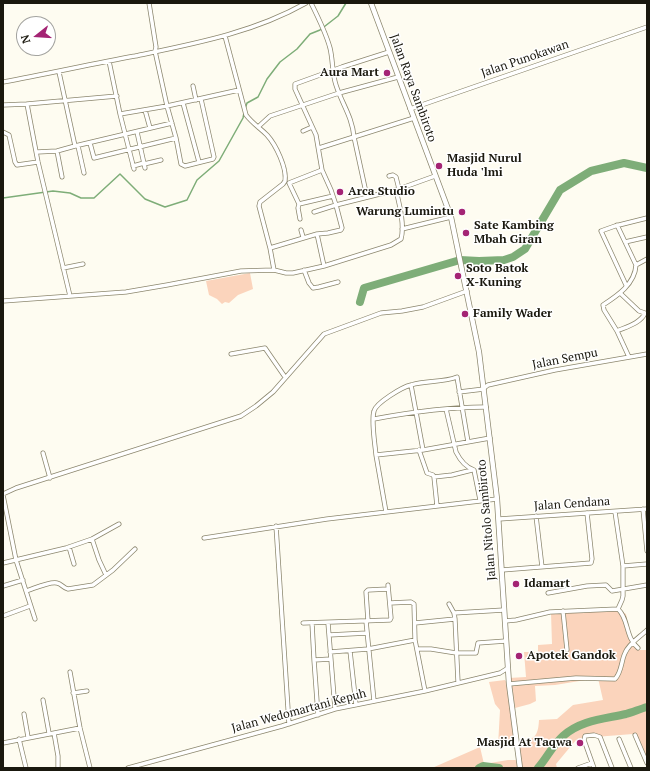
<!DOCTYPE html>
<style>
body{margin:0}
#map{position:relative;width:650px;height:771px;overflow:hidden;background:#fefcf1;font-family:"PT Serif",serif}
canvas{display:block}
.frame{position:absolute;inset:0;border:4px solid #1a180e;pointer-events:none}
.north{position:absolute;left:16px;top:16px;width:40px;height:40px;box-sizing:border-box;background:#fff;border:1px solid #a3a39f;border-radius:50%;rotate:253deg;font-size:11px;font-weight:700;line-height:16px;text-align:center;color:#1a180e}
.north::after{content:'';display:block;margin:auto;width:14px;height:18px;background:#a42474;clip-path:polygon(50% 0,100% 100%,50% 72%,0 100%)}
</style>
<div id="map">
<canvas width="650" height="771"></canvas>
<div class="frame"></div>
<div class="north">N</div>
</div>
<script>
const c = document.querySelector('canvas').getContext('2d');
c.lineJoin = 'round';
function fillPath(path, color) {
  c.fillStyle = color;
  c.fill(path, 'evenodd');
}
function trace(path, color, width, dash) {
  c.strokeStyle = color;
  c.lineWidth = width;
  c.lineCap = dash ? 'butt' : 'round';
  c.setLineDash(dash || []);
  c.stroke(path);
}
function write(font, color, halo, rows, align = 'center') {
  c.font = font + ' "PT Serif",serif';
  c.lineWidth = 3;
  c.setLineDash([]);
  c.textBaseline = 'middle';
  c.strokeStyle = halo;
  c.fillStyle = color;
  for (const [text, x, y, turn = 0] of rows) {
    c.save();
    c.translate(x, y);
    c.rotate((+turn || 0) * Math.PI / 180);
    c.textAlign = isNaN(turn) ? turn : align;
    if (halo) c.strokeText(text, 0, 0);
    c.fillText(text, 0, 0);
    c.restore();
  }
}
const green = new Path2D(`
 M 250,273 L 253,289 L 238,295 L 229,303 L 225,302 L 222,304 L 217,299 L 209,295 L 206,281 Z
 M 618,609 L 626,614 L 631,642 L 638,650 L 647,650 L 647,763 L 633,734 L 582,738 L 576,740 L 556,764 L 557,768 L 432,768 L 480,747 L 484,764 L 508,760 L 521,760 L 519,744 C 534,738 538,738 539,720 L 557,719 L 573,705 L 603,700 L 598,678 L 555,685 L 535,686 L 536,701 L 530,704 L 515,708 L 512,688 L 509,678 L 526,677 L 524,652 L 538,652 L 538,645 L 552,644 L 551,613 Z
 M 505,680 L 508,685 L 516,742 L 498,746 L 500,710 L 495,704 L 489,682 Z`);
const stream = new Path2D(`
 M 245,109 L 247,103 L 258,97 L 267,79 L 280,62 L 297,49 L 310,34 L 320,30 L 338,16 L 346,3
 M 3,198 L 53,191 L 70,193 L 81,198 L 94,198 L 120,174 L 145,199 L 165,207 L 187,200 L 197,180 L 219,161 L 243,118 L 244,113`);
const river = new Path2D(`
 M 360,302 L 364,288 L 460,260 L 479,261 L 504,260 L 513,257 L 525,249 L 560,190 L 591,171 L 624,163 L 647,168
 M 479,768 L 483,766 L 499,768
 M 538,768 C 547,758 552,746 563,736 C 581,720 604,719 626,714 C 633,712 640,709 647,707`);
const minor = new Path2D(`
 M 149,3 L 156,47 L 155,51 L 167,106 L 239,90
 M 311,3 C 318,17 326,33 330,48 C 333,60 332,73 336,85 C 342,104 352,116 354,137 L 367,197
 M 225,36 L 246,115 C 253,124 259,127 267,135 C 276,145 287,168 285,181 L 283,184 L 260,202 L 259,206 L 270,248 L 317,234 L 328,233 L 341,230 L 342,228 L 336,205 L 396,190 L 435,176
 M 109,61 L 120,114 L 134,169
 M 59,72 L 75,146 L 172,123
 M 3,82 C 47,74 91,64 135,56 C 193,44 253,33 306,3
 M 193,86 L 196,100
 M 183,103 L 199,162
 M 27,104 L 38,162 L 70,296
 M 3,105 L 27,104 L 117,96
 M 410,109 L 647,27
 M 145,110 L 150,128
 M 120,114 L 167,106 L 176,138 L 181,164 L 185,166 L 213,159 L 214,157 L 201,99
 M 258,127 L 270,116 L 339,93 L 398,77
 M 303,131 L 312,127
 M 3,132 L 9,135 L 15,162 L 17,165 L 38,162
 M 137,132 L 145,168
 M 90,143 L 94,158 L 176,138
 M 78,146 L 84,173
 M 319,148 L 414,118
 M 57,151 L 62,177
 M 37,152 L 57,151 L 75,146
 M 144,164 L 161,160
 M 133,166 L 144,163
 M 322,170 L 289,183 L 299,204 L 333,196
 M 389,176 L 393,175 L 396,177 L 399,189
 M 299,204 L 298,208 L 300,219
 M 314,212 L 336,205 L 331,190 L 322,170 L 316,135 L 295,89 L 295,84 L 342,67 L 389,52
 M 617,225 L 636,265
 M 402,229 L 451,217
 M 301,230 L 303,237
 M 317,234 L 324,266
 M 625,242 L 647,237
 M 270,248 L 274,270 L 286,273 L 293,273 L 324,266 L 391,245 L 401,239 C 405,225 399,203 396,190
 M 63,268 L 83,264
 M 304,270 L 309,283 L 313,288 L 319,287 L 338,282
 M 626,285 L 601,231 L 615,226 L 647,218
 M 3,301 L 126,292 L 167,285 L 241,271 L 274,270
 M 617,331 C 626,327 641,323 645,313 L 639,311 L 620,293
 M 231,354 L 265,348 L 285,377
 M 629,357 L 617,331 L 604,310 L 603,305 C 617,296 635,284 636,265 L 647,259
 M 411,385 L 423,450
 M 484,388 L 488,385 L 555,370 L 647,354
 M 459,392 L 484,389
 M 446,409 L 456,452 C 460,460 465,467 474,470 L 480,500
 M 374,419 C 411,412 448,407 486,407
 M 419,450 L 427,473 L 433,475 L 434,477 L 437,506
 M 43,453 L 50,478
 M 376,455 C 375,444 371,421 374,411 C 376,403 402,387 411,385 C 426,380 442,383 457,377 L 468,442
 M 434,477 L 452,475 L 472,470
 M 3,494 L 16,488 L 241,416 L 256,406 L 273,392 L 324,334 L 381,313 L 402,311 L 423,307 L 467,291
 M 3,495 L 16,560 L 35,619
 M 643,509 L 647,551
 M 386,512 L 376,455 L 423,450 L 490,438
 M 536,516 L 542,567
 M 499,519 L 647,509
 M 276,526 L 289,724
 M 204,538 L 327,519 L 497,499
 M 92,539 L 99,560 L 106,575
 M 69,547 L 74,564
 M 3,563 L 66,548 L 92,539 L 119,524
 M 623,566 L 647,564
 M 502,570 L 591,563 L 592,559 L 587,513
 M 3,586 L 23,580
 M 26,591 C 33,589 50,581 57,583 C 62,584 63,588 68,589 L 93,585 L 113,570 L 135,549
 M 548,593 L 587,586 L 606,585 L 612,591 L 647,585
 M 390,603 L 411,602 L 414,604 L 415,640 L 425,691
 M 449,604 L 454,613 L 455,619 L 458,682
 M 618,609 C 629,619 625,637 638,648
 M 563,611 L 567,650
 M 454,613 L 504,610
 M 3,616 L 30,606
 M 366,621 L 374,701
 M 368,621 L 366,592 L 368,590 L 388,589
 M 505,621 L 516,620 L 550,612 L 618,609 L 622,600 L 623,596 L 623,566 L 615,512
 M 303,623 L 390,620 L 391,618 L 388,585
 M 312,623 L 314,660 L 331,659
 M 328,623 L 335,709
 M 415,623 L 455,619
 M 329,635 L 367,633
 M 417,649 L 431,649 L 456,653 L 476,653 L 478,643 L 506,641
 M 350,651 L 356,705
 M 330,652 L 368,649 L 415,640
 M 314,660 L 318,715
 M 70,672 L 80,728 L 90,768
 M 509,684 L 576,678 L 615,679 C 622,672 621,661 625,653 C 629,643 640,637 647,630
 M 73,693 L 87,691
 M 43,700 L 49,733
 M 24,714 L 28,737
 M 54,733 L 58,756 L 58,768
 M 635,735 L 647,763
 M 19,739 L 26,768
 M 619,739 L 631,768
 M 3,743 L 80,728
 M 128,768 L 282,726 L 335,709 L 425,691 L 500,673 L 508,668
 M 578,768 L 592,763
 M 594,768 L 584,740 L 585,736 L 594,735 L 600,737 L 612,768`);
const tertiary = new Path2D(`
 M 371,3 L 451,217 L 474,328 L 479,352 L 497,499 L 509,684 L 520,768`);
const markers = [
 [387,73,4,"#a42474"],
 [439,166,4,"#a42474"],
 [340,192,4,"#a42474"],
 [462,212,4,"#a42474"],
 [466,233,4,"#a42474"],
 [458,276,4,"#a42474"],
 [465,314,4,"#a42474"],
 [516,584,4,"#a42474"],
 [519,656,4,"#a42474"],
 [580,743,4,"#a42474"]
];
const streetNames = [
 ["Jalan Punokawan",525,59,-19],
 ["Jalan Raya Sambiroto",413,88,70],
 ["Jalan Sempu",565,359,-11],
 ["Jalan Cendana",572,504,-4],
 ["Jalan Nitolo Sambiroto",487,520,-95],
 ["Jalan Wedomartani Kepuh",299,711,-15]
];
const poiNames = [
 ["Aura Mart",379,73,"right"],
 ["Masjid Nurul",447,159],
 ["Huda 'lmi",447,173],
 ["Arca Studio",348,192],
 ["Warung Lumintu",454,212,"right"],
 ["Sate Kambing",474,226],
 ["Mbah Giran",474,240],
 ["Soto Batok",466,269],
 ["X-Kuning",466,283],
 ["Family Wader",473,314],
 ["Idamart",524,584],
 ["Apotek Gandok",527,656],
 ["Masjid At Taqwa",572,743,"right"]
];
fillPath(green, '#fbd4bc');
trace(stream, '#7ead78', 1.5);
trace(river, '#7ead78', 8);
trace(minor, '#8c876e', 5);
trace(tertiary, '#8c876e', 6);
trace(minor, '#fff', 3.5);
trace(tertiary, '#fff', 4.5);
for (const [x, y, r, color] of markers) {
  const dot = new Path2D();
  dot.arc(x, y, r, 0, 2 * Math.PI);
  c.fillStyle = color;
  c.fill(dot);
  trace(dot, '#fff', 1.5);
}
write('12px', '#1a180e', '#fff', streetNames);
write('bold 12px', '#1a180e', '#fff', poiNames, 'left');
</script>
